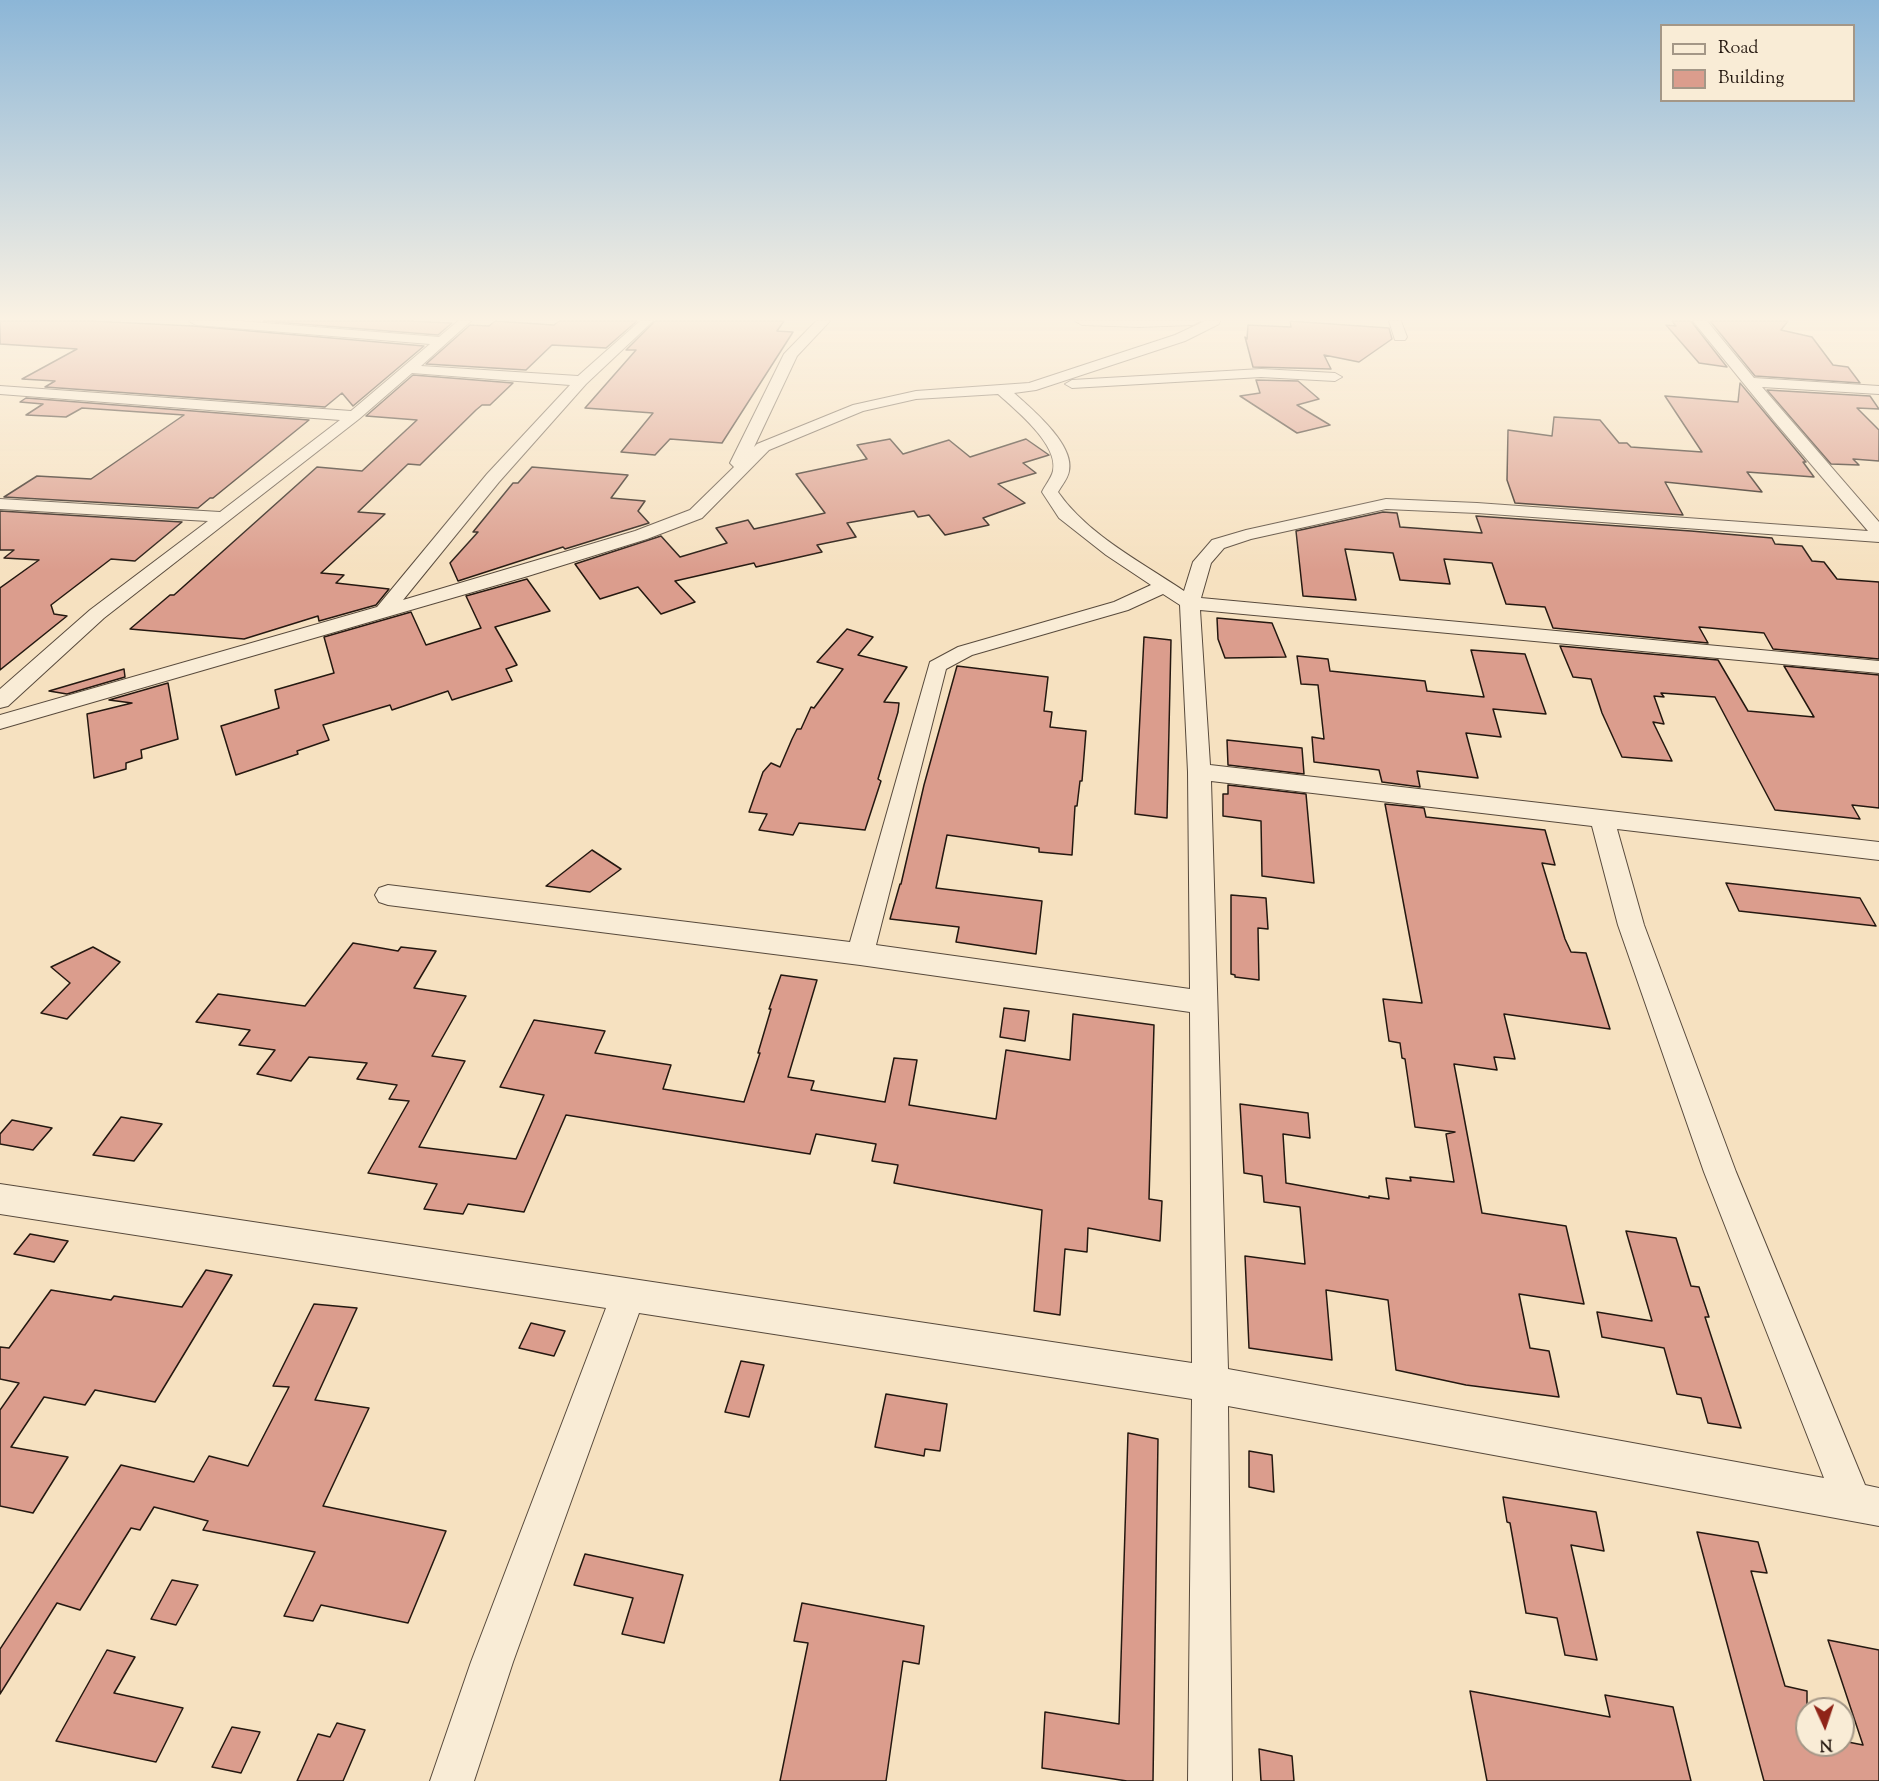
<!DOCTYPE html>
<style>
body{margin:0}
#map{position:relative;width:1879px;height:1781px;overflow:hidden;background:#f6e1c0;font-family:"Sorts Mill Goudy",serif}
canvas{display:block}
.legend{position:absolute;left:1660px;top:24px;width:195px;height:78px;box-sizing:border-box;background:#f9ecd6;border:2px solid #a49787;margin:0;padding:8px 10px;list-style:none;font-size:18px;color:#241810}
.legend li{display:flex;align-items:center;gap:12px;height:30px}
.legend b{width:30px;border:2px solid #a49787}
.north{position:absolute;left:1795px;top:1697px;width:60px;height:60px;box-sizing:border-box;background:#f9ecd6;border:2px solid #a49787;border-radius:50%;rotate:177deg;font-size:16px;font-weight:700;line-height:24px;text-align:center;color:#241810}
.north::after{content:'';display:block;margin:auto;width:21px;height:27px;background:#8f2418;clip-path:polygon(50% 0,100% 100%,50% 72%,0 100%)}
</style>
<div id="map">
<canvas width="1879" height="1781"></canvas>
<ul class="legend">
<li><b style="height:8px;background:#f9ecd6"></b>Road</li>
<li><b style="height:16px;background:#db9d8d"></b>Building</li>
</ul>
<div class="north">N</div>
</div>
<script>
const c = document.querySelector('canvas').getContext('2d');
c.lineJoin = 'round';
function fillPath(path, color) {
  c.fillStyle = color;
  c.fill(path, 'evenodd');
}
function trace(path, color, width, dash) {
  c.strokeStyle = color;
  c.lineWidth = width;
  c.lineCap = dash ? 'butt' : 'round';
  c.setLineDash(dash || []);
  c.stroke(path);
}
const building = new Path2D(`
 M 0,321 L 93,321 L 193,326 L 424,346 L 353,406 L 342,393 L 325,407 L 45,387 L 55,381 L 22,379 L 77,349 L 0,344 Z
 M 263,321 L 411,321 L 452,323 L 438,335 Z
 M 495,321 L 554,325 L 559,321 L 637,321 L 606,348 L 552,345 L 526,370 L 426,364 L 470,325 L 489,326 Z
 M 655,321 L 784,321 L 777,331 L 793,332 L 722,443 L 670,439 L 655,455 L 621,452 L 653,413 L 585,408 L 636,350 L 626,350 Z
 M 1290,321 L 1389,328 L 1392,339 L 1359,362 L 1324,355 L 1331,369 L 1253,367 L 1245,337 L 1247,339 L 1248,325 L 1291,327 Z
 M 1672,321 L 1691,321 L 1727,367 L 1699,363 L 1666,325 L 1676,326 Z
 M 1710,321 L 1788,321 L 1781,330 L 1812,337 L 1833,365 L 1848,367 L 1860,383 L 1755,376 Z
 M 413,375 L 513,383 L 490,405 L 482,405 L 476,410 L 420,465 L 408,464 L 358,512 L 385,514 L 321,573 L 344,575 L 336,583 L 389,589 L 376,605 L 319,621 L 318,616 L 244,639 L 130,629 L 170,595 L 174,595 L 317,467 L 362,471 L 417,420 L 366,416 Z
 M 1256,380 L 1298,381 L 1319,399 L 1297,405 L 1330,425 L 1297,433 L 1240,396 L 1260,393 Z
 M 1740,383 L 1806,462 L 1803,462 L 1814,477 L 1747,472 L 1762,492 L 1665,482 L 1683,515 L 1515,503 L 1507,480 L 1508,430 L 1552,436 L 1554,417 L 1600,420 L 1619,443 L 1627,443 L 1631,447 L 1702,452 L 1665,396 L 1738,402 Z
 M 1767,390 L 1870,396 L 1879,409 L 1857,408 L 1879,430 L 1879,461 L 1853,459 L 1859,465 L 1831,464 Z
 M 26,398 L 309,420 L 213,498 L 210,498 L 198,508 L 4,497 L 37,476 L 91,479 L 184,415 L 82,408 L 66,417 L 26,415 L 43,404 L 20,402 Z
 M 890,439 L 903,454 L 949,440 L 970,457 L 1026,439 L 1049,455 L 1023,463 L 1036,473 L 998,484 L 1025,503 L 983,518 L 989,525 L 945,535 L 929,515 L 918,517 L 914,511 L 847,523 L 856,537 L 817,545 L 822,552 L 756,567 L 754,563 L 675,581 L 695,602 L 661,614 L 638,587 L 600,599 L 575,564 L 661,536 L 680,557 L 727,543 L 716,528 L 748,520 L 754,529 L 825,513 L 796,474 L 867,459 L 857,445 Z
 M 532,467 L 628,475 L 611,498 L 645,501 L 638,511 L 649,523 L 565,549 L 563,547 L 458,581 L 450,563 L 478,532 L 473,532 L 513,483 L 518,483 Z
 M 0,511 L 182,522 L 135,561 L 111,559 L 51,605 L 54,614 L 67,616 L 0,670 L 0,588 L 39,560 L 4,558 L 14,550 L 0,550 Z
 M 1383,512 L 1397,513 L 1400,527 L 1482,533 L 1476,516 L 1691,531 L 1772,538 L 1775,544 L 1802,546 L 1812,561 L 1824,562 L 1837,579 L 1879,582 L 1879,659 L 1773,649 L 1764,633 L 1699,627 L 1708,643 L 1553,628 L 1545,607 L 1506,604 L 1492,563 L 1444,559 L 1450,584 L 1400,580 L 1393,553 L 1345,549 L 1356,600 L 1303,596 L 1296,531 Z
 M 527,579 L 550,611 L 495,627 L 517,665 L 506,669 L 512,681 L 452,700 L 448,691 L 392,710 L 390,705 L 323,725 L 329,740 L 297,751 L 298,754 L 236,775 L 221,726 L 279,708 L 275,690 L 334,673 L 324,637 L 411,612 L 426,645 L 481,628 L 466,596 Z
 M 1217,618 L 1272,623 L 1286,657 L 1225,658 L 1218,639 Z
 M 847,629 L 873,637 L 858,655 L 907,667 L 884,702 L 899,703 L 898,712 L 878,779 L 881,781 L 865,830 L 799,823 L 793,835 L 759,830 L 767,814 L 749,812 L 763,772 L 771,763 L 780,767 L 792,739 L 797,729 L 801,729 L 811,707 L 814,708 L 843,669 L 817,662 Z
 M 1144,637 L 1171,640 L 1167,818 L 1135,814 Z
 M 1560,646 L 1718,660 L 1748,711 L 1814,717 L 1784,666 L 1879,675 L 1879,808 L 1852,805 L 1860,819 L 1775,810 L 1715,697 L 1661,693 L 1664,697 L 1654,696 L 1664,724 L 1653,722 L 1672,761 L 1622,757 L 1602,713 L 1591,679 L 1573,677 Z
 M 1471,650 L 1525,654 L 1546,714 L 1493,709 L 1501,737 L 1466,733 L 1478,778 L 1417,771 L 1420,787 L 1382,782 L 1379,770 L 1314,762 L 1312,737 L 1324,739 L 1318,685 L 1301,684 L 1297,656 L 1328,659 L 1330,671 L 1425,681 L 1427,691 L 1484,697 Z
 M 957,666 L 1048,677 L 1044,711 L 1052,712 L 1050,727 L 1086,731 L 1082,781 L 1080,781 L 1077,806 L 1075,806 L 1072,855 L 1039,852 L 1039,848 L 947,835 L 936,888 L 1042,901 L 1036,954 L 956,942 L 959,927 L 890,919 L 900,884 L 901,884 L 924,785 Z
 M 124,669 L 125,677 L 67,694 L 49,691 Z
 M 168,683 L 178,739 L 141,750 L 142,758 L 126,763 L 126,769 L 94,778 L 87,714 L 132,703 L 109,700 Z
 M 1227,740 L 1302,748 L 1304,774 L 1228,765 Z
 M 1228,785 L 1306,794 L 1314,883 L 1262,876 L 1261,821 L 1223,816 L 1223,794 L 1228,794 Z
 M 1385,804 L 1424,808 L 1426,817 L 1545,830 L 1555,865 L 1542,863 L 1565,939 L 1571,952 L 1586,953 L 1610,1029 L 1504,1014 L 1515,1059 L 1494,1057 L 1497,1070 L 1454,1064 L 1482,1213 L 1566,1226 L 1584,1304 L 1519,1294 L 1530,1348 L 1549,1351 L 1559,1397 L 1466,1385 L 1396,1370 L 1388,1300 L 1326,1290 L 1332,1360 L 1249,1348 L 1245,1256 L 1305,1264 L 1300,1207 L 1264,1202 L 1262,1176 L 1244,1173 L 1240,1104 L 1308,1113 L 1310,1138 L 1283,1134 L 1286,1183 L 1369,1198 L 1369,1196 L 1389,1199 L 1386,1178 L 1411,1181 L 1410,1177 L 1454,1182 L 1446,1134 L 1455,1132 L 1415,1127 L 1405,1059 L 1402,1058 L 1400,1043 L 1389,1041 L 1383,999 L 1422,1003 Z
 M 592,850 L 621,869 L 590,892 L 546,886 Z
 M 1726,883 L 1860,898 L 1876,926 L 1739,911 Z
 M 1231,895 L 1266,898 L 1268,929 L 1258,928 L 1259,980 L 1235,977 L 1235,975 L 1231,974 Z
 M 353,943 L 398,951 L 401,947 L 436,951 L 414,988 L 466,996 L 432,1056 L 465,1061 L 419,1147 L 516,1159 L 544,1095 L 500,1087 L 534,1020 L 605,1031 L 595,1053 L 671,1065 L 663,1089 L 744,1102 L 760,1053 L 758,1053 L 771,1009 L 769,1009 L 781,975 L 817,980 L 788,1077 L 814,1081 L 811,1090 L 885,1102 L 894,1058 L 917,1060 L 909,1105 L 996,1119 L 1006,1050 L 1070,1060 L 1073,1014 L 1154,1025 L 1149,1199 L 1162,1201 L 1160,1241 L 1088,1228 L 1087,1252 L 1065,1249 L 1060,1315 L 1034,1311 L 1042,1210 L 894,1183 L 898,1165 L 872,1161 L 876,1144 L 816,1134 L 810,1154 L 566,1115 L 524,1212 L 468,1204 L 463,1214 L 424,1209 L 437,1184 L 368,1173 L 409,1101 L 389,1099 L 397,1085 L 357,1079 L 367,1063 L 309,1057 L 291,1081 L 257,1074 L 275,1050 L 239,1045 L 250,1030 L 196,1022 L 218,994 L 305,1006 Z
 M 93,947 L 120,962 L 67,1019 L 41,1013 L 70,983 L 51,967 Z
 M 1004,1008 L 1029,1011 L 1025,1041 L 1000,1037 Z
 M 121,1117 L 162,1124 L 134,1161 L 93,1155 Z
 M 12,1120 L 52,1128 L 33,1150 L 0,1144 L 0,1134 Z
 M 1626,1231 L 1676,1238 L 1691,1286 L 1699,1287 L 1709,1317 L 1705,1317 L 1741,1428 L 1708,1423 L 1701,1398 L 1677,1394 L 1664,1348 L 1602,1337 L 1597,1312 L 1652,1321 Z
 M 30,1234 L 68,1241 L 54,1262 L 14,1254 Z
 M 206,1270 L 232,1275 L 155,1402 L 95,1390 L 85,1405 L 44,1397 L 11,1447 L 68,1457 L 33,1513 L 0,1506 L 0,1410 L 19,1383 L 0,1379 L 0,1347 L 9,1348 L 51,1290 L 111,1300 L 114,1296 L 182,1307 Z
 M 314,1304 L 357,1308 L 315,1400 L 369,1408 L 323,1506 L 446,1531 L 408,1623 L 321,1605 L 313,1621 L 284,1616 L 315,1552 L 203,1530 L 208,1521 L 154,1507 L 140,1530 L 131,1528 L 80,1610 L 57,1603 L 0,1694 L 0,1649 L 121,1465 L 194,1482 L 209,1456 L 248,1466 L 289,1387 L 273,1386 Z
 M 531,1323 L 565,1331 L 554,1356 L 519,1348 Z
 M 741,1361 L 764,1365 L 749,1417 L 725,1412 Z
 M 886,1394 L 947,1404 L 940,1451 L 925,1449 L 924,1456 L 875,1447 Z
 M 1128,1433 L 1158,1439 L 1153,1781 L 1127,1781 L 1042,1768 L 1045,1712 L 1119,1724 Z
 M 1249,1451 L 1272,1455 L 1274,1492 L 1249,1487 Z
 M 1503,1497 L 1596,1512 L 1604,1551 L 1571,1545 L 1597,1660 L 1565,1655 L 1557,1618 L 1526,1613 L 1510,1523 L 1507,1522 Z
 M 1697,1532 L 1758,1542 L 1767,1573 L 1751,1571 L 1785,1686 L 1807,1691 L 1807,1745 L 1843,1745 L 1843,1741 L 1863,1745 L 1828,1640 L 1879,1650 L 1879,1781 L 1764,1781 Z
 M 585,1554 L 683,1575 L 664,1643 L 622,1634 L 633,1598 L 574,1585 Z
 M 172,1580 L 198,1585 L 176,1625 L 151,1619 Z
 M 802,1603 L 924,1626 L 919,1664 L 903,1661 L 886,1781 L 780,1781 L 808,1643 L 794,1641 Z
 M 107,1650 L 135,1657 L 114,1693 L 183,1708 L 156,1762 L 56,1741 Z
 M 1470,1691 L 1610,1717 L 1605,1695 L 1673,1707 L 1691,1781 L 1487,1781 Z
 M 337,1723 L 365,1730 L 343,1781 L 297,1781 L 318,1734 L 330,1737 Z
 M 232,1727 L 260,1732 L 241,1773 L 212,1767 Z
 M 1259,1749 L 1292,1756 L 1294,1781 L 1261,1781 Z`);
const street = new Path2D(`
 M 189,321 L 240,321 L 439,337 L 458,321 L 471,321 L 421,366 L 578,376 L 640,321 L 653,321 L 586,384 L 499,482 L 403,600 L 635,531 L 690,510 L 734,467 L 730,463 L 784,354 L 816,321 L 830,321 L 797,356 L 754,447 L 757,444 L 853,405 L 916,391 L 1029,383 L 1175,335 L 1205,321 L 1220,321 L 1219,324 L 1185,341 L 1036,390 L 1014,393 C 1032,409 1075,445 1069,471 C 1068,478 1062,485 1058,492 C 1088,535 1141,562 1184,591 L 1193,562 L 1212,540 L 1246,530 L 1386,499 L 1477,503 L 1868,531 L 1775,422 L 1693,321 L 1707,321 L 1754,378 L 1879,386 L 1879,394 L 1762,387 L 1879,522 L 1879,542 L 1477,513 L 1386,509 L 1251,539 L 1224,548 L 1211,563 L 1201,598 L 1879,661 L 1879,673 L 1200,610 L 1210,765 L 1879,842 L 1879,860 L 1617,829 L 1644,925 L 1736,1172 L 1865,1485 L 1879,1488 L 1879,1526 L 1228,1406 L 1232,1781 L 1188,1781 L 1192,1399 L 639,1313 L 513,1662 L 474,1781 L 430,1781 L 471,1662 L 606,1308 L 0,1214 L 0,1184 L 1192,1363 L 1190,1012 L 860,965 L 388,905 L 379,902 L 375,895 L 379,888 L 388,885 L 850,942 L 930,662 L 958,647 L 1114,602 L 1151,585 L 1106,555 L 1059,518 L 1042,492 C 1045,485 1051,479 1053,471 C 1059,445 1016,410 998,394 L 916,399 L 863,411 L 769,450 L 702,518 L 647,539 L 528,576 L 0,729 L 0,715 L 377,607 L 487,474 L 570,385 L 412,373 L 359,419 L 104,618 L 8,706 L 0,708 L 0,689 L 90,610 L 208,521 L 0,509 L 0,499 L 220,512 L 340,420 L 0,394 L 0,386 L 351,411 L 430,344 L 196,325 ZM 1163,594 L 1180,605 L 1188,772 L 1190,989 L 876,945 L 946,669 L 972,655 L 1128,610 ZM 1211,781 L 1592,826 L 1618,925 L 1704,1172 L 1824,1478 L 1228,1369 Z
 M 1075,321 L 1200,321 L 1193,325 L 1139,327 L 1082,325 Z
 M 1389,321 L 1401,321 L 1407,337 L 1405,340 L 1395,340 Z
 M 1261,369 L 1335,373 L 1342,377 L 1335,381 L 1261,377 L 1072,388 L 1065,384 L 1072,380 Z`);
fillPath(building, '#db9d8d');
trace(building, '#241810', 1.5);
trace(street, '#584a3c', 2);
fillPath(street, '#f9ecd6');
const sky = c.createLinearGradient(0, 0, 0, 570);
sky.addColorStop(0, '#8cb6d7');
sky.addColorStop(0.56, '#fbf2e3');
sky.addColorStop(1, '#fbf2e300');
c.fillStyle = sky;
c.fillRect(0, 0, 1879, 570);
</script>
